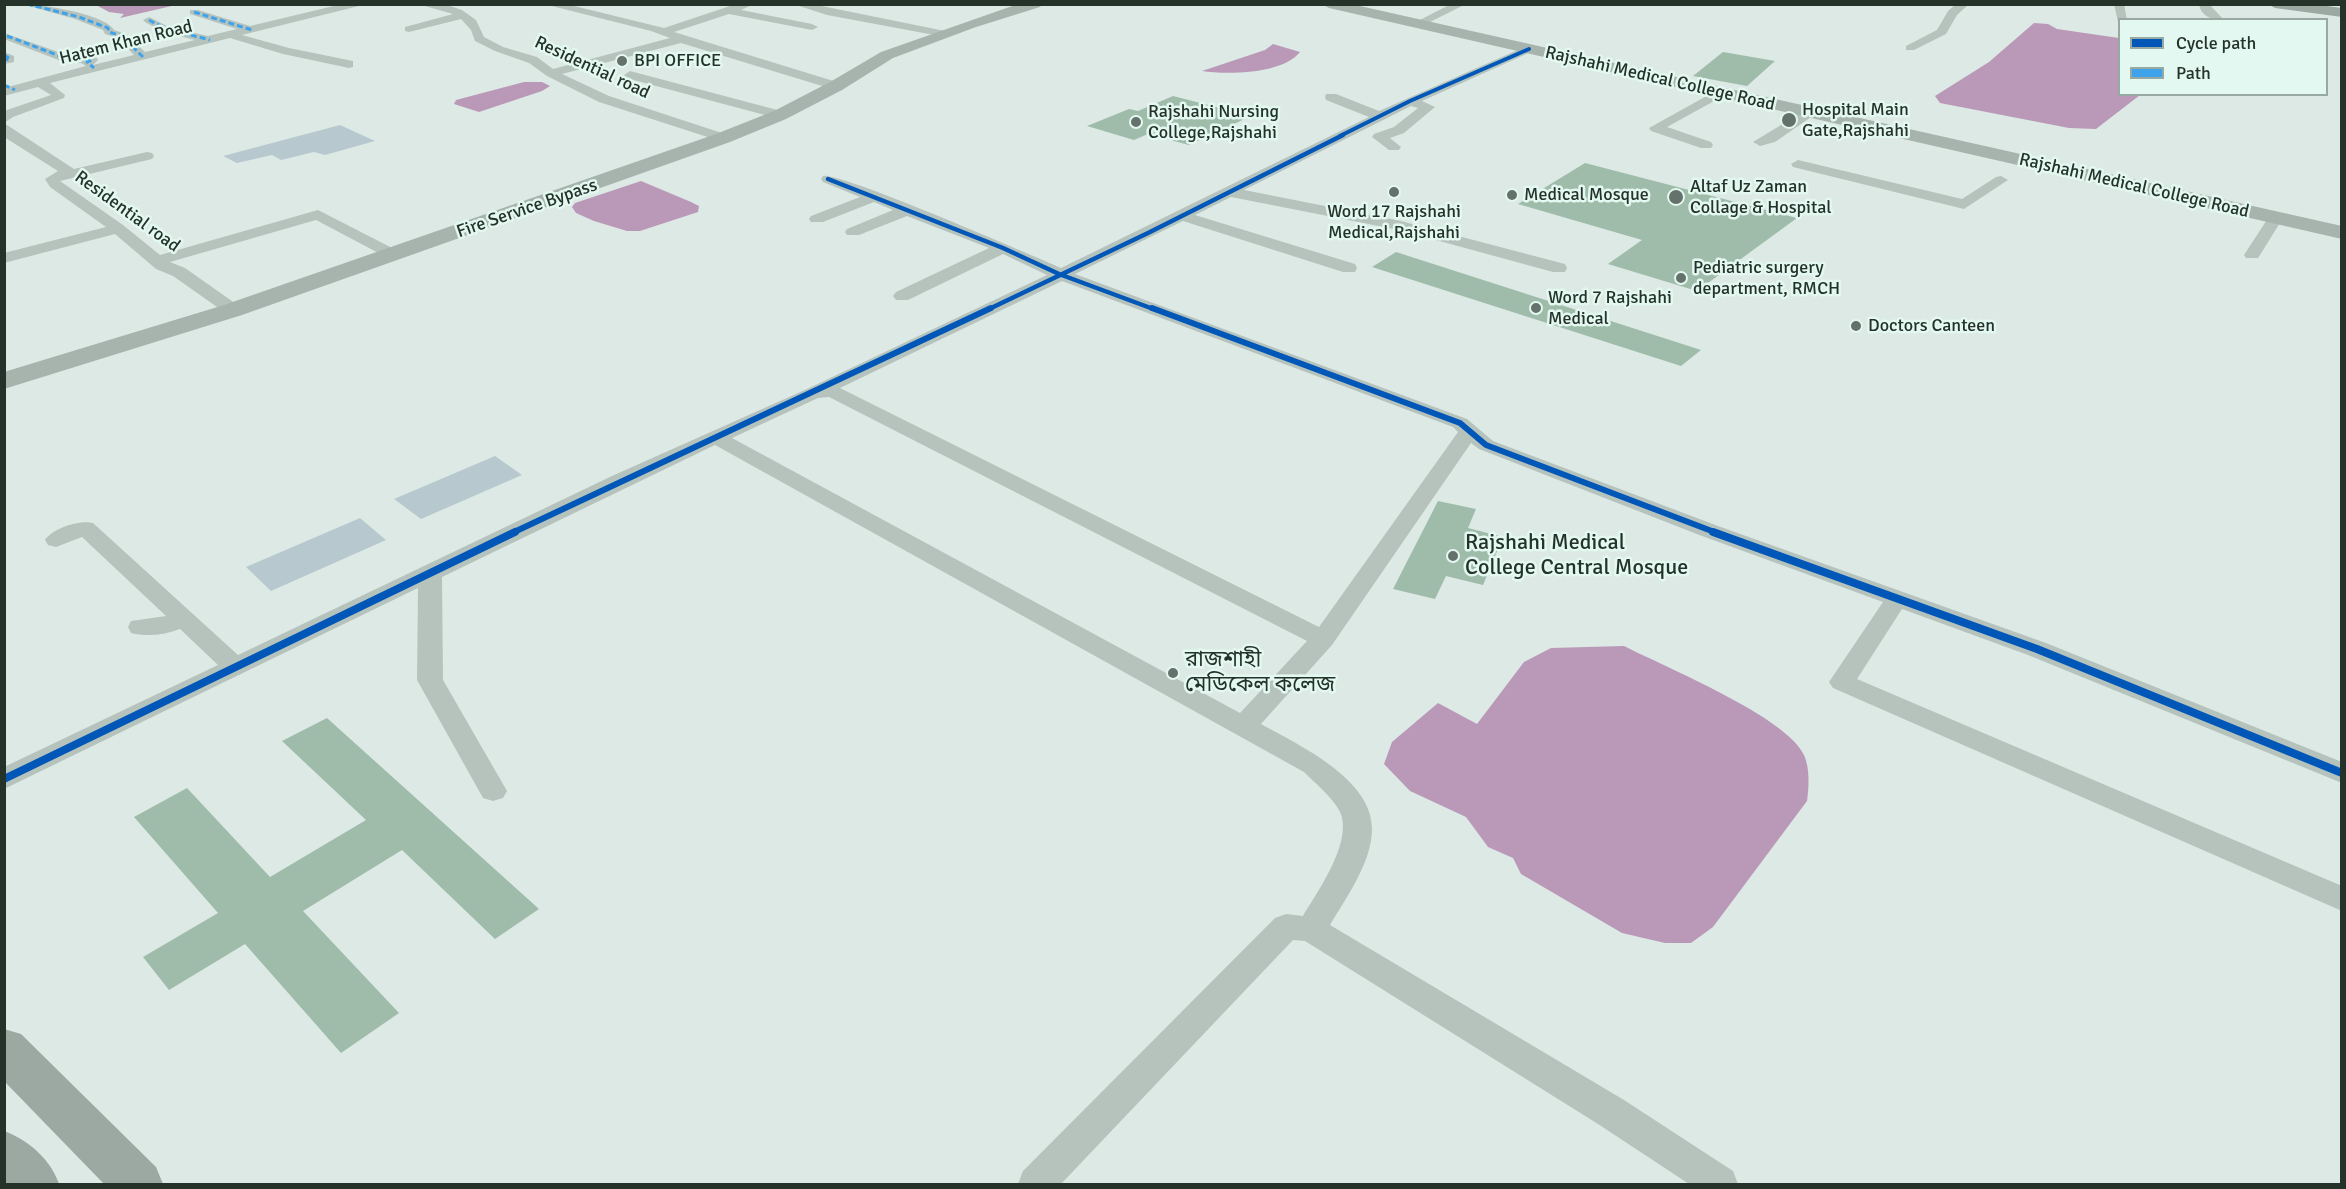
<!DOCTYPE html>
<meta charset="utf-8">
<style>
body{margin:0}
#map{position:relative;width:2346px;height:1189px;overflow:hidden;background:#dde9e5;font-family:Signika,sans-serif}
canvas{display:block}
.frame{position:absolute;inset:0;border:6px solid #25322a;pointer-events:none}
.legend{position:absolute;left:2118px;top:18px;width:210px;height:78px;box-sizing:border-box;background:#e3f8f0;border:2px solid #97a9a1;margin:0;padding:8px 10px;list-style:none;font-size:18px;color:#25322a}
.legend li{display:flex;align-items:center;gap:12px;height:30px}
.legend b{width:30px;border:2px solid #97a9a1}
</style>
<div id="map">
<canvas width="2346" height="1189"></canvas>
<div class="frame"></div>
<ul class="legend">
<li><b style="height:8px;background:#0057b8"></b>Cycle path</li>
<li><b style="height:8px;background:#3ea3eb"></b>Path</li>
</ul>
</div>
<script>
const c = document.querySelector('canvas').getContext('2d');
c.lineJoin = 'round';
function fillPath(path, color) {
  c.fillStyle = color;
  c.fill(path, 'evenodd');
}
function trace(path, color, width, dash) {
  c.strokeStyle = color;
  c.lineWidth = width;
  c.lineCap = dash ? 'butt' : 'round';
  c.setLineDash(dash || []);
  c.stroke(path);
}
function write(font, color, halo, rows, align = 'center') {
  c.font = font + ' Signika,"Noto Sans Bengali",sans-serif';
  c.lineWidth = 5;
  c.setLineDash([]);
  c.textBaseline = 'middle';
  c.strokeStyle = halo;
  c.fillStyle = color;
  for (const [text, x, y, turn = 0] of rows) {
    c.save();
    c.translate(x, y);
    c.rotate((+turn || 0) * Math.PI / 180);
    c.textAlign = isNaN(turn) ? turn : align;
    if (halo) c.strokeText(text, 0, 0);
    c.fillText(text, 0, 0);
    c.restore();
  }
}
const green = new Path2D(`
 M 340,125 L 375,141 L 325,155 L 314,152 L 281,160 L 272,155 L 237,163 L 223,156 Z
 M 495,456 L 522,475 L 421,519 L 394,499 Z
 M 360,518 L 386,540 L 271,591 L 246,567 Z`);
const water = new Path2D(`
 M 96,5 L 176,5 L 120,18 L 124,14 L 109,12 Z
 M 2034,23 L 2048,24 L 2057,29 L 2119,38 L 2120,94 L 2140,95 L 2096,129 L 2069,128 L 1940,103 L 1935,96 L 1989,62 Z
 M 1273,44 L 1300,52 C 1283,74 1227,75 1202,71 L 1265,50 Z
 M 524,82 L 542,82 L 550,86 L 542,91 L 479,112 L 454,104 L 456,100 Z
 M 641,181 L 691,202 L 699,206 L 698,212 L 640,231 L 627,231 L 594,221 L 576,213 L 572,207 L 575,203 Z
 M 1624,646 C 1665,667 1787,717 1804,755 C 1810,768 1809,788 1807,801 L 1713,927 L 1691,943 L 1665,943 L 1622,933 L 1521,874 L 1513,858 L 1488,847 L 1466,817 L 1410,791 L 1384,764 L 1392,742 L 1438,703 L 1477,724 L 1524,662 L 1551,648 Z`);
const building = new Path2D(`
 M 1723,52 L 1775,61 L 1747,86 L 1693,76 Z
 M 1173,96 L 1251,116 L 1189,145 L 1148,134 L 1134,140 L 1087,126 L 1129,109 L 1138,111 Z
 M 1585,163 L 1797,218 L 1697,291 L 1608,264 L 1642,240 L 1518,204 Z
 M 1396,252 L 1701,350 L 1681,366 L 1372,267 Z
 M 1438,501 L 1476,509 L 1468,528 L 1503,537 L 1483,585 L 1446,576 L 1435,599 L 1393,589 Z
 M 327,718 L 539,909 L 495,939 L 402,850 L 303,911 L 399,1013 L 341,1053 L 245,944 L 169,990 L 143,957 L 218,913 L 134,817 L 187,788 L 270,877 L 366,820 L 282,741 Z`);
const minor = new Path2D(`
 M 22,4 C 40,4 106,14 114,30 L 126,34 L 145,52 L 195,40 L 163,32 L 145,22 L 143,20 L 149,17 L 169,27 L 208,36 L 237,29 L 190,14 L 190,10 L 198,10 L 250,26 L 342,4 L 367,4 L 242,35 L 289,48 L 353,61 L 353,67 L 349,68 L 283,54 L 230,38 L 50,83 L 65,95 L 64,98 L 13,117 L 4,123 L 4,111 L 51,95 L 38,87 L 4,96 L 4,88 L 86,66 L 81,63 L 61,61 L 4,39 L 4,33 L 67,55 L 96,57 L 98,60 L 93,65 L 134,55 L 118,38 L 105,34 L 103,30 L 75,19 Z
 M 418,4 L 444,4 L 462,10 L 476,20 L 484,37 L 503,47 L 537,57 L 553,69 L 670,38 L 651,31 L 544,4 L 566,4 L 664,28 L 736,4 L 754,4 L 741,10 L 812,24 L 818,27 L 812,30 L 729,14 L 674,32 L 840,83 L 842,86 L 836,90 L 832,89 L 681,43 L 562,74 L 609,96 L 728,135 L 730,138 L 723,142 L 599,102 L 547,76 L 529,63 L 495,51 L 475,41 L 471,30 L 461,19 L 409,32 L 405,31 L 405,27 L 453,14 Z
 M 793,4 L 812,4 L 945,31 L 951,34 L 945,37 L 827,15 Z
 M 1451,4 L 1466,4 L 1424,25 L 1416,25 L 1414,23 Z
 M 1956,4 L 1969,4 L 1957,15 L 1946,34 L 1914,50 L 1906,50 L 1906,46 L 1937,30 L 1948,11 Z
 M 2114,4 L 2124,4 L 2127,20 L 2120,20 L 2118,22 Z
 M 2199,4 L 2209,4 L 2224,20 C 2213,20 2201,17 2199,4 Z
 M 1529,45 L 1533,47 L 1533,51 L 1422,101 L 1435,107 L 1404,133 L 1390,138 L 1401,147 L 1399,150 L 1389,150 L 1372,137 L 1374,134 L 1394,127 L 1418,108 L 1411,106 L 1244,190 L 1401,221 L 1565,264 L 1567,268 L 1565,272 L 1553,272 L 1399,230 L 1231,197 L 1195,215 L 1355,264 L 1357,268 L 1355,272 L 1343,272 L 1183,221 L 1075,274 L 1467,419 L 1493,441 L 1718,526 L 2046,643 L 2342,762 L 2342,783 L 2028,655 L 1902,609 L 1857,679 L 2342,886 L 2342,911 L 1833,688 L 1829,682 L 1883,602 L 1702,536 L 1479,449 L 1471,443 L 1332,645 L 1261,724 C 1297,744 1373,779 1372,829 C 1372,862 1346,898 1330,925 L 1624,1100 L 1733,1171 L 1738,1184 L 1689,1184 L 1598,1124 L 1305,941 L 1293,940 L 1061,1184 L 1018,1184 L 1023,1171 L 1275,918 L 1286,914 L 1303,916 C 1318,891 1355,839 1339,810 C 1330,795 1316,784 1304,772 L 715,445 L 442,577 L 443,680 L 507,791 L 503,798 L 493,801 L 483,798 L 417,680 L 418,588 L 4,789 L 4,767 L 218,665 L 180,629 C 165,635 147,637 131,633 L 128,627 L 131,621 L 166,616 L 82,537 L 56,547 L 48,545 L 45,540 C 53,528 80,520 93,523 L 238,655 L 612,476 L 807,389 L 1047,275 L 1003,254 L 908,300 L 896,300 L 893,296 L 896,292 L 989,248 L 907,216 L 859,235 L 847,235 L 845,232 L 847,229 L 893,210 L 874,202 L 823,222 L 811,222 L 809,219 L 811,216 L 860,197 L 823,182 L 821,179 L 823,176 C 840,172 1031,255 1061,268 L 1369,117 L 1326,100 L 1325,97 L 1326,94 L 1336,94 L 1379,111 ZM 1062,281 L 1453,427 L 1458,432 L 1319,627 L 840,388 ZM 829,397 L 1307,641 L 1240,713 L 732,438 L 818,398 Z
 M 4,52 L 14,56 L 14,62 L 4,64 Z
 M 630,71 L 785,112 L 787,115 L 780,119 L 626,78 L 624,75 Z
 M 1721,88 L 1725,89 L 1727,92 L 1725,95 L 1667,127 L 1711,142 L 1713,145 L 1711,148 L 1701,148 L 1651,131 L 1649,128 Z
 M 1809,108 L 1814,109 L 1816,112 L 1814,115 L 1775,142 L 1760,146 L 1753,142 Z
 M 4,123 L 74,169 L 147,152 L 152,153 L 154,156 L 152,159 L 60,181 L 123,225 L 160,255 L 318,210 L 400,252 L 402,255 L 400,258 L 388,258 L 316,220 L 170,262 L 185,268 L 239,306 L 242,310 L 239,314 L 227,314 L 173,276 L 156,269 L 115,234 L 4,263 L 4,253 L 106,227 L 50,187 L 45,179 L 58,171 L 4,137 Z
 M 1798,160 L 1962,199 L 1996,177 L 2001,176 L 2008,180 L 1964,209 L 1793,167 L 1791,164 Z
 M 2275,213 L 2283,218 L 2260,255 L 2258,258 L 2246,258 L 2244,255 L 2270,215 Z`);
const secondary = new Path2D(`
 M 1018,4 L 1042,4 L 1040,7 L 976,27 L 893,58 L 842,90 L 786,119 L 730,142 L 242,315 L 4,389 L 4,372 L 224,305 L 716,134 L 774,111 L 830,82 L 881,52 Z
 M 1322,4 L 1351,4 L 2342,226 L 2342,239 L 1329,8 Z`);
const trunk = new Path2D(`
 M 2268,4 L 2312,4 L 2342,8 L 2342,17 L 2275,8 Z
 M 4,1029 L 21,1034 L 156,1167 L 163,1184 L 104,1184 L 4,1081 Z
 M 4,1131 C 29,1140 51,1160 59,1184 L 4,1184 Z`);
const quiet = new Path2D(`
 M 27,4 L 79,17 L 108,28 L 109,32 L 122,36 L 143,57
 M 194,12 L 252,30
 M 149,20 C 168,31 188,34 210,40
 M 7,36 L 65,58 L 92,60 L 87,62 L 94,68
 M 4,55 L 10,59 L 4,60
 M 4,85 L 15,90`);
const cyclewayFar3 = new Path2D(`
 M 1340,136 L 1410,101 L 1529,49`);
const cyclewayFar2 = new Path2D(`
 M 828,179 L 1003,248 L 1059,274 L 1156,310
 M 987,310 L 1148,233 L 1343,135`);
const cyclewayFar1 = new Path2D(`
 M 1152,308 L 1460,423 L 1486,445 L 1717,533
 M 512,533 L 991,308`);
const cycleway = new Path2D(`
 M 1713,532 L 2037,649 L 2342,773
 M 4,779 L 515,532`);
const markers = [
 [622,61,6,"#65726b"],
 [1789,120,8,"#65726b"],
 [1136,122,6,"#65726b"],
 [1394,192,6,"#65726b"],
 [1512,195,6,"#65726b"],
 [1676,197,8,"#65726b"],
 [1681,278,6,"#65726b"],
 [1536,308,6,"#65726b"],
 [1856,326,6,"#65726b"],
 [1453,556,6,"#65726b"],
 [1173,673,6,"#65726b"]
];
const farStreetnames = [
 ["Hatem Khan Road",126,43,-14],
 ["Residential road",592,68,25],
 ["Rajshahi Medical College Road",1660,79,13],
 ["Rajshahi Medical College Road",2134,186,13],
 ["Fire Service Bypass",527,209,-19],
 ["Residential road",127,212,36]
];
const farPoinames = [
 ["BPI OFFICE",634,61],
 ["Hospital Main",1802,110],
 ["Gate,Rajshahi",1802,131],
 ["Rajshahi Nursing",1148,112],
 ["College,Rajshahi",1148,133],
 ["Altaf Uz Zaman",1690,187],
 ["Collage & Hospital",1690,208],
 ["Medical Mosque",1524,195],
 ["Word 17 Rajshahi",1394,212,"center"],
 ["Medical,Rajshahi",1394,233,"center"],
 ["Pediatric surgery",1693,268],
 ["department, RMCH",1693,289],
 ["Word 7 Rajshahi",1548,298],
 ["Medical",1548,319],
 ["Doctors Canteen",1868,326]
];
const poiNames = [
 ["Rajshahi Medical",1465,543],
 ["College Central Mosque",1465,568],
 ["রাজশাহী",1185,660],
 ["মেডিকেল কলেজ",1185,685]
];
fillPath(green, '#b7c9cf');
fillPath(water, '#ba99b8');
fillPath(building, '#9fbcab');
fillPath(minor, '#b6c3bd');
fillPath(secondary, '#a7b3ad');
fillPath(trunk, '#9ca8a2');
trace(quiet, '#3ea3eb', 3, [6, 3]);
trace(cyclewayFar3, '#0057b8', 4);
trace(cyclewayFar2, '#0057b8', 4.5);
trace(cyclewayFar1, '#0057b8', 6);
trace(cycleway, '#0057b8', 8);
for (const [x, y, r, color] of markers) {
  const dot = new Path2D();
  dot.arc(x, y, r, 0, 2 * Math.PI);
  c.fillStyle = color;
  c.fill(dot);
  trace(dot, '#e3f8f0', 2);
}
write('18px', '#25322a', '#e3f8f0', farStreetnames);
write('18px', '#25322a', '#e3f8f0', farPoinames, 'left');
write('22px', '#25322a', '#e3f8f0', poiNames, 'left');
</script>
